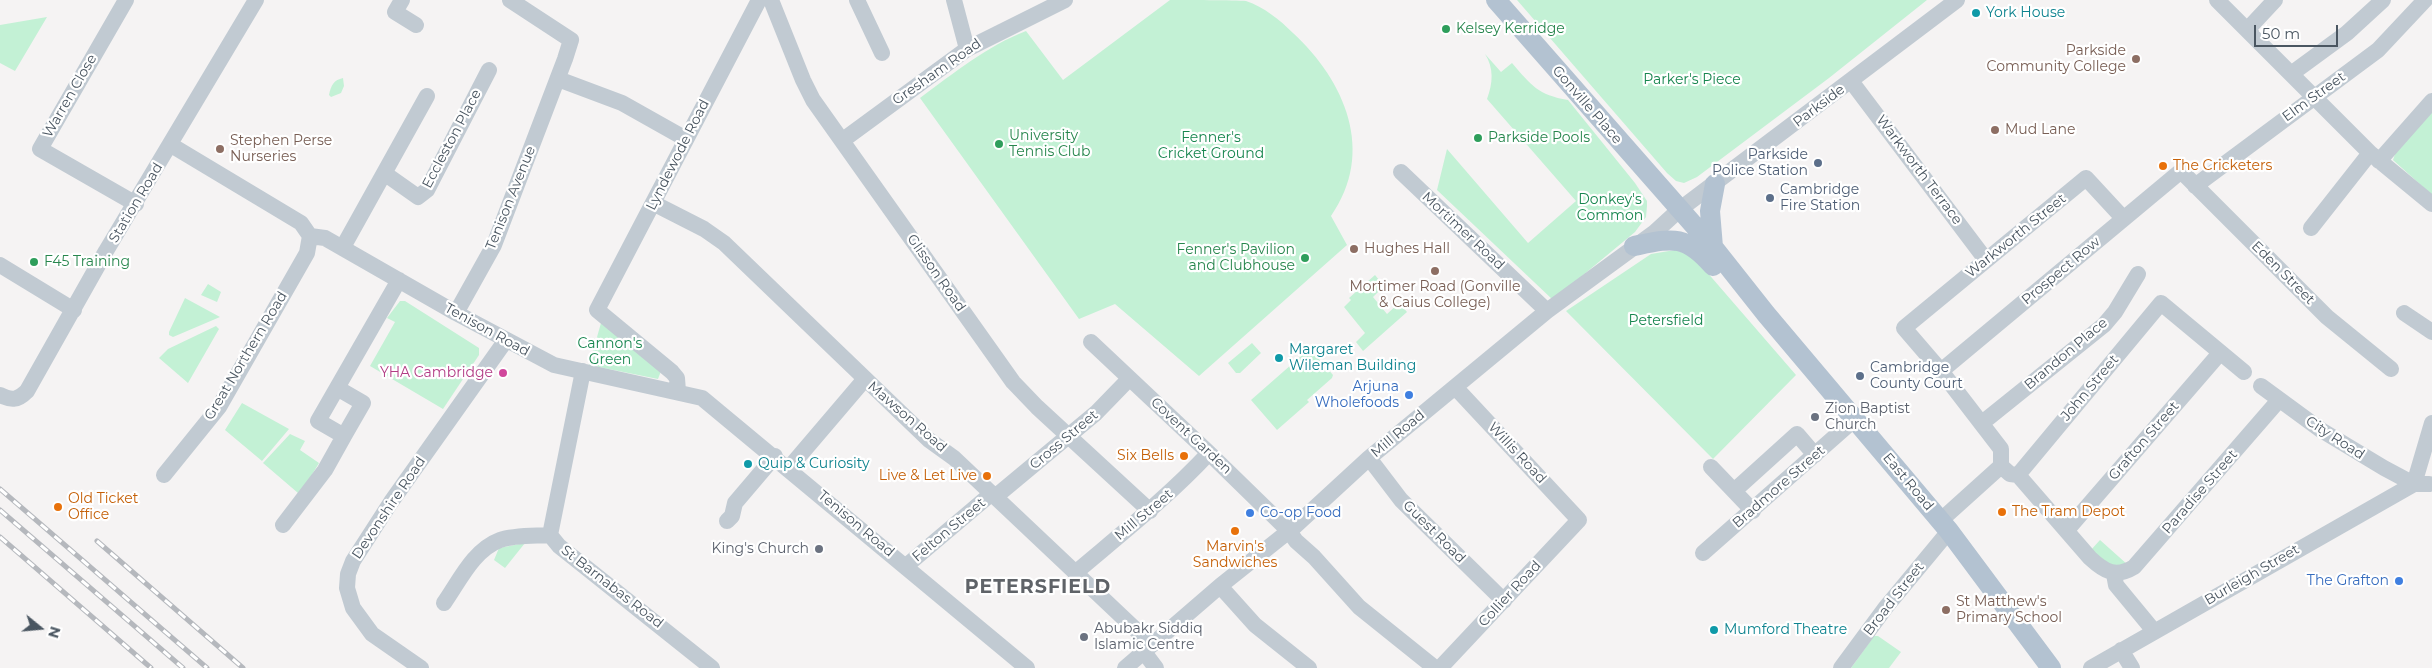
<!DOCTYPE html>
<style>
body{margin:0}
#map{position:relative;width:2432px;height:668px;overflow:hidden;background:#f5f3f3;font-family:Montserrat,sans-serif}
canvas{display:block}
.north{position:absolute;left:15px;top:603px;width:50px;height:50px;-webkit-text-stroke:4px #fff;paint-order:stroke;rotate:107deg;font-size:14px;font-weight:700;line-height:20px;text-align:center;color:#4a5661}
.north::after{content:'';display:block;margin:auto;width:18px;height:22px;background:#4a5661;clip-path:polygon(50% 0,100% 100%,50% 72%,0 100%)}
.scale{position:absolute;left:2254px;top:25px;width:84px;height:22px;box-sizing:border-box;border:2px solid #4a5661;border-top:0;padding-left:6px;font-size:15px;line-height:18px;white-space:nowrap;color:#4a5661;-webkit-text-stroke:4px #fff;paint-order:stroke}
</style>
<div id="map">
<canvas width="2432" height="668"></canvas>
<div class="north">N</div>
<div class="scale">50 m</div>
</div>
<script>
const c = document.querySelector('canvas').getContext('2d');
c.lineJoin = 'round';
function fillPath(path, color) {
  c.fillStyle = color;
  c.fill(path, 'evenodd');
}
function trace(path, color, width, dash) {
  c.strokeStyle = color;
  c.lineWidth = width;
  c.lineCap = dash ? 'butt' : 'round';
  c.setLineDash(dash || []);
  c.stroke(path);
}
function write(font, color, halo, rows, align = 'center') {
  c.font = font + ' Montserrat,sans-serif';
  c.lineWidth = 4.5;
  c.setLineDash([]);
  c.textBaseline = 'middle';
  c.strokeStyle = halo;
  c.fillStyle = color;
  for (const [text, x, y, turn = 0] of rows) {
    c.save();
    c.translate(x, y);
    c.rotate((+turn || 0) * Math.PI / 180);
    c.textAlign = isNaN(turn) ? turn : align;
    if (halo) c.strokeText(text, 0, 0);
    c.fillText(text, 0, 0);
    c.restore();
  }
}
const green = new Path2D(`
 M 1170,0 C 1185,0 1235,0 1246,1 C 1264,7 1280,20 1293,33 C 1345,81 1376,152 1331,216 L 1347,245 L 1199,376 L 1115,304 L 1079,319 L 920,98 C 954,73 987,46 1026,31 L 1063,80 Z
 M 1517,0 L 1927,0 L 1829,78 L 1697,177 L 1684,183 L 1676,181 L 1667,173 Z
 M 47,17 L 15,71 L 0,63 L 0,25 Z
 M 1485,54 L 1501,72 L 1512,63 C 1531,85 1538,95 1568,100 L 1635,183 L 1647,201 L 1647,206 L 1646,217 L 1635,232 L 1553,300 L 1437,190 L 1447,149 L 1528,243 L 1576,201 L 1487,99 C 1493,83 1494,68 1485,54 Z
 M 343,78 L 344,86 L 341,93 L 331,97 L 329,95 C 331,85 334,80 343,78 Z
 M 2432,111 L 2432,195 L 2393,160 L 2395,154 Z
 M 1675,250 L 1693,256 L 1796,375 L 1713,459 L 1566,311 L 1651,254 Z
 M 1375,275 L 1384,286 L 1373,297 L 1387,314 L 1399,303 L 1407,312 L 1363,351 L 1356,342 L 1365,333 L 1344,307 L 1351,300 L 1349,298 Z
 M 208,284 L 221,292 L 217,302 L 201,295 Z
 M 185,298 L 220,317 L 173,337 L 169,335 L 169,332 Z
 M 400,301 L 405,301 L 479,348 L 479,355 L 443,409 L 370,366 L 395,322 L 387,318 Z
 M 601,323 L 661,371 L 658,379 L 589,365 Z
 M 216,326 L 219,329 L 188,383 L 159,358 L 168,349 Z
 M 1252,343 L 1261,353 L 1240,373 L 1236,373 L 1228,363 Z
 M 1308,350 L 1311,350 L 1333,375 L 1332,378 L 1307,400 L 1309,402 L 1277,430 L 1251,400 Z
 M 242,403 L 289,429 L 262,461 L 225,430 Z
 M 290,434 L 305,441 L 300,450 L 319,463 L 302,491 L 298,493 L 263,463 Z
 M 2100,540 L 2128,565 L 2115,570 L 2090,551 Z
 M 525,543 L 505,568 L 494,560 L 499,548 Z
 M 1874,636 L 1878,636 L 1901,652 L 1889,668 L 1851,668 Z`);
const minor = new Path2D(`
 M 126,0 L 40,149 L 136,204
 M 402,0 L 395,12 L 416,25
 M 771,0 L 803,80 L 813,100 L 1013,382 L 1037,407 L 1150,511
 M 857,0 L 882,53
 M 954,0 L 967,49
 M 2217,0 L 2370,153 L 2432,204
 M 2247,30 L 2275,0
 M 2291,74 L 2347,33 L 2383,0
 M 558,79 L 622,103 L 686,139
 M 1851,81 L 1986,260
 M 843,140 L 967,49 L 1065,0
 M 2379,161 L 2432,101
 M 1401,172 L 1547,311
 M 384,173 L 418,197 L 427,190 L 489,70
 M 2195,186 L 2378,50 L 2425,0
 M 653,203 L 704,229 L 724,243 L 929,440 L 954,458 L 1152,645
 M 2311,228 L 2370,153
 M 310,236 L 325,238 L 456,313 L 554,365 L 702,398 L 1027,668
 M 343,247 L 427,96
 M 0,265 L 74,310
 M 456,313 L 494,245 L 565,59 L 571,40 L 510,0
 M 2404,313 L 2432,332
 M 1091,342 L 1209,453 L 1289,531 L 1296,541 L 1314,557 L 1359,607 L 1435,668
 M 583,371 L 550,535 L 559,546 L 712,668
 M 1941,371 L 2181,171 L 2327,317 L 2391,369
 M 2261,386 L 2321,430 L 2384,468 L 2414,484 L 2429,484
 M 337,388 L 363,403 L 344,436
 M 678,391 L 677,378 L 672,372 L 597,310 L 759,0
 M 0,395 C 12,401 18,400 27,391 L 106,251 L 256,0
 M 1982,423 L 2104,325 L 2115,312 L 2138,274
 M 1369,458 L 1401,500 L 1504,601
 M 2001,466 L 2001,449 L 1941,371 L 1904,328 L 2086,178 L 2123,218
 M 2001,466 L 2010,474 L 2018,475 L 2090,558 C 2105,572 2116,578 2134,567 L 2279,400
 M 1711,467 L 1753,511
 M 789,468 L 864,380
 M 164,475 L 219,407 L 307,253 L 310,236 L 301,223 L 171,145
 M 2018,475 L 2161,303 L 2244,372
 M 2414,484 L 2432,423
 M 1734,491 L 1797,434 L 1815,455
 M 995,497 L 1096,413 L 1129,379
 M 727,521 L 732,516 L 735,503 L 775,456
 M 1940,521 L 2001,466
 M 283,525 L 325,470 L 344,436 L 318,421 L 399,280
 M 2067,530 L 2220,353
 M 1703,553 L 1855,419
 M 906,566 L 991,494
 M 1075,573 C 1121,534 1168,497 1209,453
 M 2114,574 L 2116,585 L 2154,631
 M 1220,586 L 1255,625 L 1309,668
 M 444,603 C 459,582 473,550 500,540 C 514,535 534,536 550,535
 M 2121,650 L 2132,668
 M 1144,652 L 1156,668
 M 421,668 L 372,634 L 353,608 L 347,588 L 348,574 L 353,561 L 391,502 L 506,340
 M 1125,668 L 1220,586 L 1294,527 L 1369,458 L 1547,311 L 1655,232 L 1679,210 L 1957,0
 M 1440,668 L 1579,520 L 1455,387
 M 1841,668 L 1886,607 L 1949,531
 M 2091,668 L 2414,484`);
const major = new Path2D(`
 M 1496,0 L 1713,247 L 1766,314 L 1949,531 L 2051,668
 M 1634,246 C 1673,238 1685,234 1713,266
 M 1713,247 L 1710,211 L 1715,184`);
const rail = new Path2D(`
 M 0,489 L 207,668
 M 0,510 L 183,668
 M 0,537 L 151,668
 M 97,541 L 243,668`);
const markers = [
 [1976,13,5,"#0f9aa8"],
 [1446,29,5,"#2e9e5b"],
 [2136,59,5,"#8d6e63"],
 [1995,130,5,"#8d6e63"],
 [1478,138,5,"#2e9e5b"],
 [999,144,5,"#2e9e5b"],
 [220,149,5,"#8d6e63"],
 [1818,163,5,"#5c6f8a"],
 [2163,166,5,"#e8710a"],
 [1770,198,5,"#5c6f8a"],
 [1354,249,5,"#8d6e63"],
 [1305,258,5,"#2e9e5b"],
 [34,262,5,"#2e9e5b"],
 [1435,271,5,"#8d6e63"],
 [1279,358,5,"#0f9aa8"],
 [503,373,5,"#d1479c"],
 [1860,376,5,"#5c6f8a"],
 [1409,395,5,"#3f7fe0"],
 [1815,417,5,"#6b7280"],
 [1184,456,5,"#e8710a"],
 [748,464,5,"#0f9aa8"],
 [987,476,5,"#e8710a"],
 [58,507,5,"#e8710a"],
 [2002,512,5,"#e8710a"],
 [1250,513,5,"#3f7fe0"],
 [1235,531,5,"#e8710a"],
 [819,549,5,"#6b7280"],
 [2399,581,5,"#3f7fe0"],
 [1946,610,5,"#8d6e63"],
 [1714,630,5,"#0f9aa8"],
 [1084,637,5,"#6b7280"]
];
const cultureNames = [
 ["York House",1986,13],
 ["Margaret",1289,350],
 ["Wileman Building",1289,366],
 ["Quip & Curiosity",758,464],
 ["Mumford Theatre",1724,630]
];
const leisureNames = [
 ["Kelsey Kerridge",1456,29],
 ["University",1009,136],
 ["Tennis Club",1009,152],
 ["Parkside Pools",1488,138],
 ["Fenner's Pavilion",1295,250,"right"],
 ["and Clubhouse",1295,266,"right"],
 ["F45 Training",44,262]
];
const educationNames = [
 ["Parkside",2126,51,"right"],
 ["Community College",2126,67,"right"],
 ["Mud Lane",2005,130],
 ["Stephen Perse",230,141],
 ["Nurseries",230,157],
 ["Hughes Hall",1364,249],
 ["Mortimer Road (Gonville",1435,287,"center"],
 ["& Caius College)",1435,303,"center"],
 ["St Matthew's",1956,602],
 ["Primary School",1956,618]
];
const streetNames = [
 ["Gresham Road",937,72,-35],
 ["Warren Close",70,96,-60],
 ["Elm Street",2314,97,-36],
 ["Gonville Place",1587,105,49],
 ["Parkside",1819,106,-37],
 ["Eccleston Place",452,139,-62],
 ["Lyndewode Road",678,155,-63],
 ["Warkworth Terrace",1919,170,53],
 ["Tenison Avenue",511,198,-68],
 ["Station Road",136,203,-59],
 ["Mortimer Road",1463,231,43],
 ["Warkworth Street",2016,236,-39],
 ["Prospect Row",2061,271,-40],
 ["Glisson Road",936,273,55],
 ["Eden Street",2283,273,45],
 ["Tenison Road",487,330,29],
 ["Brandon Place",2066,354,-40],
 ["Great Northern Road",246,356,-59],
 ["John Street",2090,388,-50],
 ["Mawson Road",907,417,41],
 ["Mill Road",1398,434,-40],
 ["Covent Garden",1191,436,43],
 ["City Road",2335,438,33],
 ["Cross Street",1064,440,-40],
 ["Grafton Street",2144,441,-49],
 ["Willis Road",1517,453,47],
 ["East Road",1908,482,50],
 ["Bradmore Street",1779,487,-41],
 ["Paradise Street",2200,492,-49],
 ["Devonshire Road",389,508,-56],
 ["Mill Street",1144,515,-40],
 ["Tenison Road",856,524,40],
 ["Felton Street",949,530,-40],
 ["Guest Road",1434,532,45],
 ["Burleigh Street",2252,575,-30],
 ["St Barnabas Road",612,587,38],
 ["Collier Road",1510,594,-47],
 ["Broad Street",1894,599,-52]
];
const parkNames = [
 ["Parker's Piece",1692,80],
 ["Fenner's",1211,138],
 ["Cricket Ground",1211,154],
 ["Donkey's",1610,200],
 ["Common",1610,216],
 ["Petersfield",1666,321],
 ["Cannon's",610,344],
 ["Green",610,360]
];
const serviceNames = [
 ["Parkside",1808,155,"right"],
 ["Police Station",1808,171,"right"],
 ["Cambridge",1780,190],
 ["Fire Station",1780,206],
 ["Cambridge",1870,368],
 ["County Court",1870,384]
];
const foodNames = [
 ["The Cricketers",2173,166],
 ["Six Bells",1174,456,"right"],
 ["Live & Let Live",977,476,"right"],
 ["Old Ticket",68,499],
 ["Office",68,515],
 ["The Tram Depot",2012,512],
 ["Marvin's",1235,547,"center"],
 ["Sandwiches",1235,563,"center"]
];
const hotelNames = [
 ["YHA Cambridge",493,373]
];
const shopNames = [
 ["Arjuna",1399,387],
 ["Wholefoods",1399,403],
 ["Co-op Food",1260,513,"left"],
 ["The Grafton",2389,581]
];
const worshipNames = [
 ["Zion Baptist",1825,409],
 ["Church",1825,425],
 ["King's Church",809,549,"right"],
 ["Abubakr Siddiq",1094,629],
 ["Islamic Centre",1094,645]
];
const districtNames = [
 ["PETERSFIELD",1038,587]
];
fillPath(green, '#c3f1d5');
trace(minor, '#c1cad2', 16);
trace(major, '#b3c2d1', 20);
trace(rail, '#b5b8bd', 5);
trace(rail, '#fff', 3, [9]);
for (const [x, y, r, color] of markers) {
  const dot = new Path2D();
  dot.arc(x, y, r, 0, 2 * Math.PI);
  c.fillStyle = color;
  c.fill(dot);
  trace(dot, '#fff', 2);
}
write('14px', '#0d838f', '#fff', cultureNames, 'left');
write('14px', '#27864d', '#fff', leisureNames, 'left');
write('14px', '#785e54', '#fff', educationNames, 'left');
write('14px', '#4a5661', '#fff', streetNames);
write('14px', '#17864f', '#fff', parkNames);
write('14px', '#4e5e75', '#fff', serviceNames, 'left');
write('14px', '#c56008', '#fff', foodNames, 'left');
write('14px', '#b23c85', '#fff', hotelNames, 'right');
write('14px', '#366cbe', '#fff', shopNames, 'right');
write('14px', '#5b616d', '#fff', worshipNames, 'left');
c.letterSpacing = '1px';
write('bold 19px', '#5f6368', '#fff', districtNames);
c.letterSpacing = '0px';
</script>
